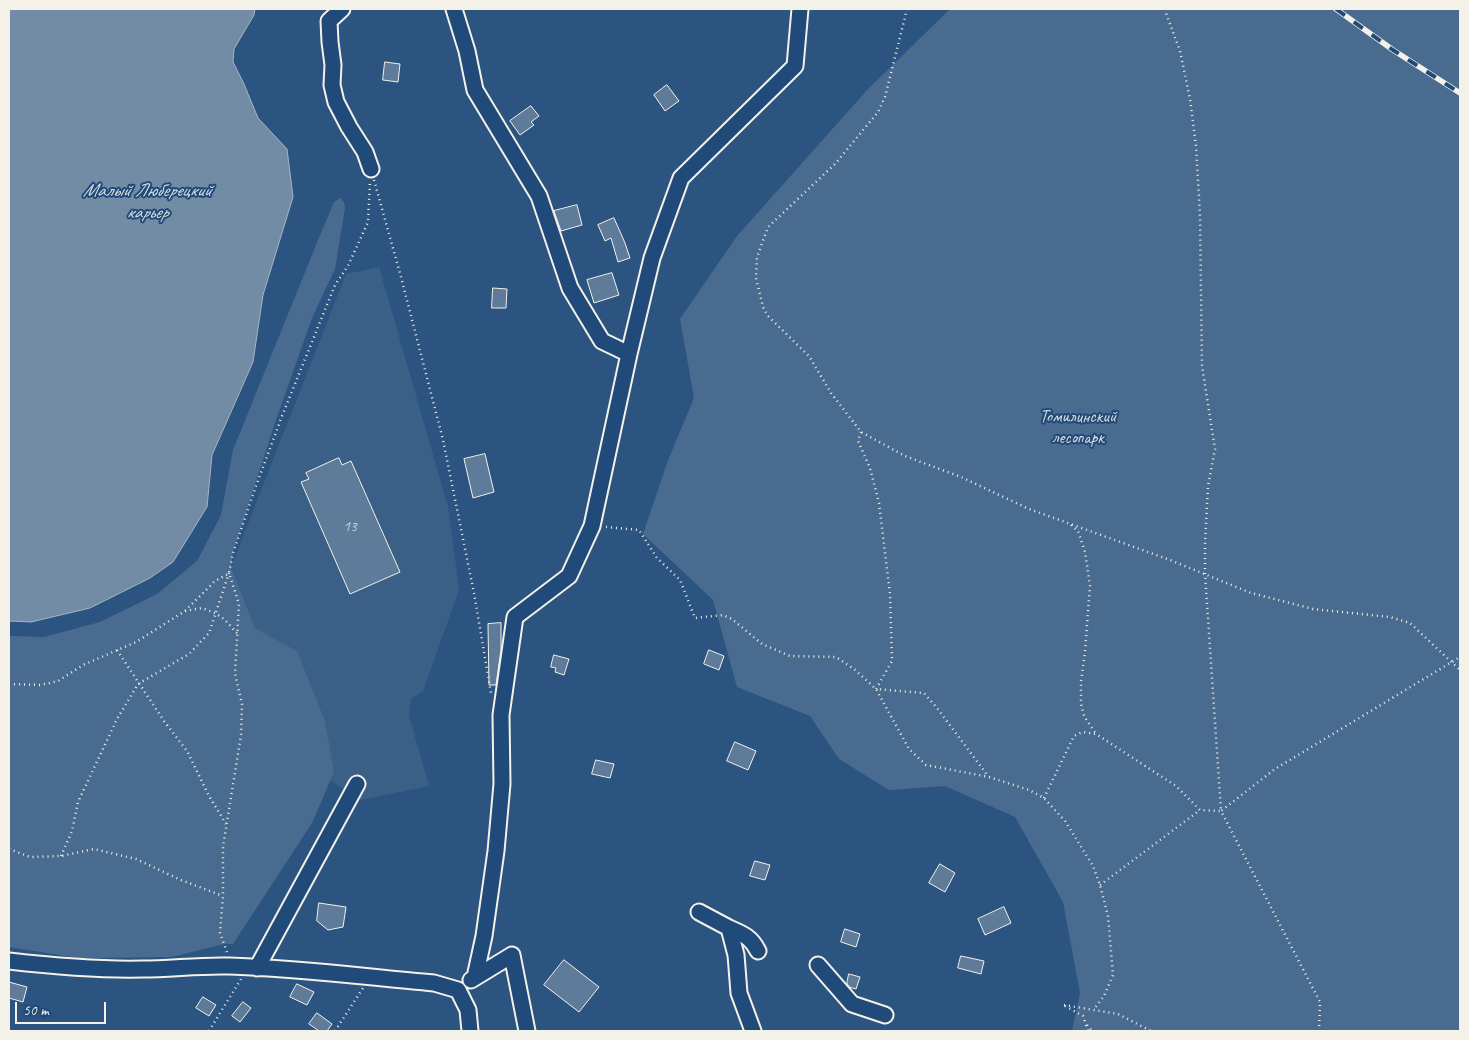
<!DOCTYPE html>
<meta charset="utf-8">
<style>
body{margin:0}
#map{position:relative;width:1469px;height:1040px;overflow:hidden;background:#2c5481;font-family:Caveat,sans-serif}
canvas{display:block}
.frame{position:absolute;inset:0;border:10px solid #f4f1e8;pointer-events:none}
.scale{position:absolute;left:15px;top:1002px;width:91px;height:22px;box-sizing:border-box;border:2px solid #f4f1e8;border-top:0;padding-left:6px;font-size:15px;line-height:18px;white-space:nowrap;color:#f4f1e8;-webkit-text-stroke:4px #1f4a7a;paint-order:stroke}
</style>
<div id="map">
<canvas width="1469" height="1040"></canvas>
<div class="frame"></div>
<div class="scale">50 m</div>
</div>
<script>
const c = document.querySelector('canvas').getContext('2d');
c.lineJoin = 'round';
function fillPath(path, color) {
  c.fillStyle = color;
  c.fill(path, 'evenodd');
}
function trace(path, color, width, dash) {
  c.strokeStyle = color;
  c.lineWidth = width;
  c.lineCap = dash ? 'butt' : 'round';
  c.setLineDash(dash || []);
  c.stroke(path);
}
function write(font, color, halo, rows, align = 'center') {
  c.font = font + ' Caveat,sans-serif';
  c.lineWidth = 4;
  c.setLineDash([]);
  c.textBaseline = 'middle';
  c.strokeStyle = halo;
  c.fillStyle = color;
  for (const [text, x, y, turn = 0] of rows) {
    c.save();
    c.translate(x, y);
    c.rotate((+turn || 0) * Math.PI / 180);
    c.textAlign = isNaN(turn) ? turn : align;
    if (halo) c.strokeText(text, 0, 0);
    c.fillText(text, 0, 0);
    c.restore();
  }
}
const built = new Path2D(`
 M 379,267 L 448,507 L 459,590 L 423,691 L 411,699 L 409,716 L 429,786 L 361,800 L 330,780 L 334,771 L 297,651 L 255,628 L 231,567 L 346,274 Z`);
const green = new Path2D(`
 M 950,9 L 1460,9 L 1460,1031 L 1072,1031 L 1080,993 L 1063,902 L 1015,817 L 945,786 L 889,790 L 839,759 L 810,716 L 737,687 L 713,600 L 643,534 L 667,463 L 694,398 L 680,319 L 737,236 L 868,89 Z
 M 340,198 L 344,202 L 345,208 L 335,269 L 312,318 L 275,423 L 233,553 L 231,567 L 255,628 L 297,651 L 325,721 L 334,772 L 312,823 L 233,944 L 224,944 L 172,957 L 78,958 L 9,947 L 9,636 L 44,637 L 100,622 L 157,594 L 197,561 L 221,515 L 233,450 L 318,240 L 334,202 Z`);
const water = new Path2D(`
 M 9,9 L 255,9 L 254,15 L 234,49 L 233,62 L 244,84 L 258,118 L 287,149 L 293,197 L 263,295 L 253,362 L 212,455 L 207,507 L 173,562 L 150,578 L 90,608 L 31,622 L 9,621 Z`);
const building = new Path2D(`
 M 385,62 L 400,64 L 398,82 L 383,80 Z
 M 667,85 L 679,101 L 665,111 L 654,95 Z
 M 531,106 L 539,116 L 531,122 L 534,125 L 520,135 L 510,121 Z
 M 577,205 L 582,225 L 561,231 L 554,211 Z
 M 614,218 L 625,243 L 630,258 L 618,262 L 611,238 L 605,241 L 598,225 Z
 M 612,273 L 619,295 L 594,303 L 587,280 Z
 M 493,288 L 507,289 L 506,308 L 492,308 Z
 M 485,454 L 494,492 L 473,498 L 464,459 Z
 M 339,458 L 342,465 L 351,461 L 400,572 L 350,594 L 301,482 L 309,479 L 306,473 Z
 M 501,623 L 501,650 L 496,685 L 489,685 L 488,624 Z
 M 709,650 L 724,656 L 719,670 L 704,664 Z
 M 554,655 L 569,659 L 564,675 L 555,672 L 556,668 L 551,667 Z
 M 735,742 L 756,751 L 748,770 L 727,761 Z
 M 596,760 L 614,764 L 610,778 L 592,774 Z
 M 755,861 L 770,865 L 765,880 L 750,876 Z
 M 940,864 L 955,873 L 945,892 L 929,883 Z
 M 319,903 L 346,907 L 343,927 L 328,930 L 317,921 Z
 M 1004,907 L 1011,923 L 985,935 L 978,919 Z
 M 845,929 L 860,934 L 856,947 L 841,942 Z
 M 961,956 L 984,961 L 981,974 L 958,968 Z
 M 564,960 L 599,987 L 579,1012 L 544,985 Z
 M 849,974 L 860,977 L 856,989 L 849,987 L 847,983 Z
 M 9,982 L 27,987 L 23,1002 L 9,998 Z
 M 297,984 L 314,992 L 307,1005 L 290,997 Z
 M 203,997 L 216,1005 L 209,1016 L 196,1008 Z
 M 243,1002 L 251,1008 L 240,1022 L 232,1016 Z
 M 317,1013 L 332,1024 L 327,1031 L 319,1031 L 309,1024 Z`);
const path = new Path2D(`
 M 907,9 L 885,97 L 878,112 L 835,164 L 768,227 L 757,257 L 756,278 L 763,307 L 768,316 L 809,356 L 831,393 L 861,432 L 905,456 L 961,477 L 1029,509 L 1170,560 L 1251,593 L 1313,609 L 1390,617 L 1410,623 L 1460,670
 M 1334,9 L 1460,94
 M 374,180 L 401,277 L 443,440 L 474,593 L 491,693
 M 861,432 L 858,441 L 870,468 L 879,503 L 890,594 L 892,661 L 876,689 L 924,693 L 937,708 L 988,776
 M 1071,525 L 1078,531 L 1085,552 L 1090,585 L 1085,652 L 1081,682 L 1081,704 L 1084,716 L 1096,734
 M 606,527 L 639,530 L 657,558 L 680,580 L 695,618 L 723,615 L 732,619 L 762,644 L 790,656 L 836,657 L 854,669 L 876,689 L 909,749 L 926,765 L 989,777 L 1029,790 L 1044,798 L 1065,821 L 1093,866 L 1100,885 L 1108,916 L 1113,975 L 1104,996 L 1094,1009
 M 185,611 L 215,581 L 228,574
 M 117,650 L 164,721 L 187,751 L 209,796 L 226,824
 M 9,684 L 41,685 L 58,681 L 83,665 L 136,642 L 185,611 L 202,608 L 215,613 L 224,619 L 237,633
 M 1044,798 L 1074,736 L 1082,732 L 1096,734 L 1176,786 L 1200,810 L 1221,811 L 1205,574 L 1205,544 L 1208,486 L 1215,449 L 1202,366 L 1200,215 L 1196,146 L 1190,99 L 1180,51 L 1166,13 L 1166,9
 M 9,849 L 30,857 L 61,856 L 94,849 L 136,859 L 181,880 L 223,896
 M 61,856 L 72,831 L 78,802 L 117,719 L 138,684 L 189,654 L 209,633 L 229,573
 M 1100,885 L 1200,810
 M 227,952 L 220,933 L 223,896 L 223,847 L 241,735 L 242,704 L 235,674 L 239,604 L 229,573 L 233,553 L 256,486 L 282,416 L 335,285 L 348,266 L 368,222 L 370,181
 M 1064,1005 L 1118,1014 L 1151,1031
 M 1065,1006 L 1083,1016 L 1088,1031
 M 1087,1025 L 1092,1031
 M 209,1031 L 241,979
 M 335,1031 L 363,988
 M 1319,1031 L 1320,1002 L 1221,811 L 1275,769 L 1460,657`);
const minor = new Path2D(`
 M 342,9 L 329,21 L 330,42 L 333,65 L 332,85 L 336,102 L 349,127 L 365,152 L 371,169
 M 454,9 L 467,51 L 475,90 L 539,196 L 570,288 L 602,341 L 629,354
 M 699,912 L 729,928 L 736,955 L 739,993 L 753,1031
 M 729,928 C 743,934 751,937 758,951
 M 9,961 C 53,966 98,970 142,969 C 171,969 200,965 229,966 C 297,968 366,977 434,983 L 458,990 L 468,1010 L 470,1031
 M 818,965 L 852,1004 L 885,1015
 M 257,968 L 357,784
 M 475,977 L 484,936 L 496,851 L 502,784 L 501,715 L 515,617 L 569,576 L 592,526 L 629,354 L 652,258 L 681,178 L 795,66 L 800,9
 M 471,980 L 512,955 L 527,1031`);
const rail = new Path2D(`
 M 1336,9 L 1393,50 L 1460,93`);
const numberNames = [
 ["13",350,527]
];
const parkNames = [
 ["Томилинский",1078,417],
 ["лесопарк",1078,438]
];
const waterNames = [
 ["Малый Люберецкий",147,191],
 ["карьер",147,213]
];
fillPath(built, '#3b6088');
fillPath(green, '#496b90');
fillPath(water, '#738ca6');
trace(water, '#a7b4c0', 1);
fillPath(building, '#5e7b9a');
trace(building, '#f4f1e8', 1);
trace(minor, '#f4f1e8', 19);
trace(path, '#f4f1e8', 2.5, [1, 4]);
trace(minor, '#1f4a7a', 15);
trace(rail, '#f4f1e8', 5.5);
trace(rail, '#1f4a7a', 4, [11]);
write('15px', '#ced4d4', null, numberNames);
write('18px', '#dadddb', '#1f4a7a', parkNames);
write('italic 19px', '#dadddb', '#1f4a7a', waterNames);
</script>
